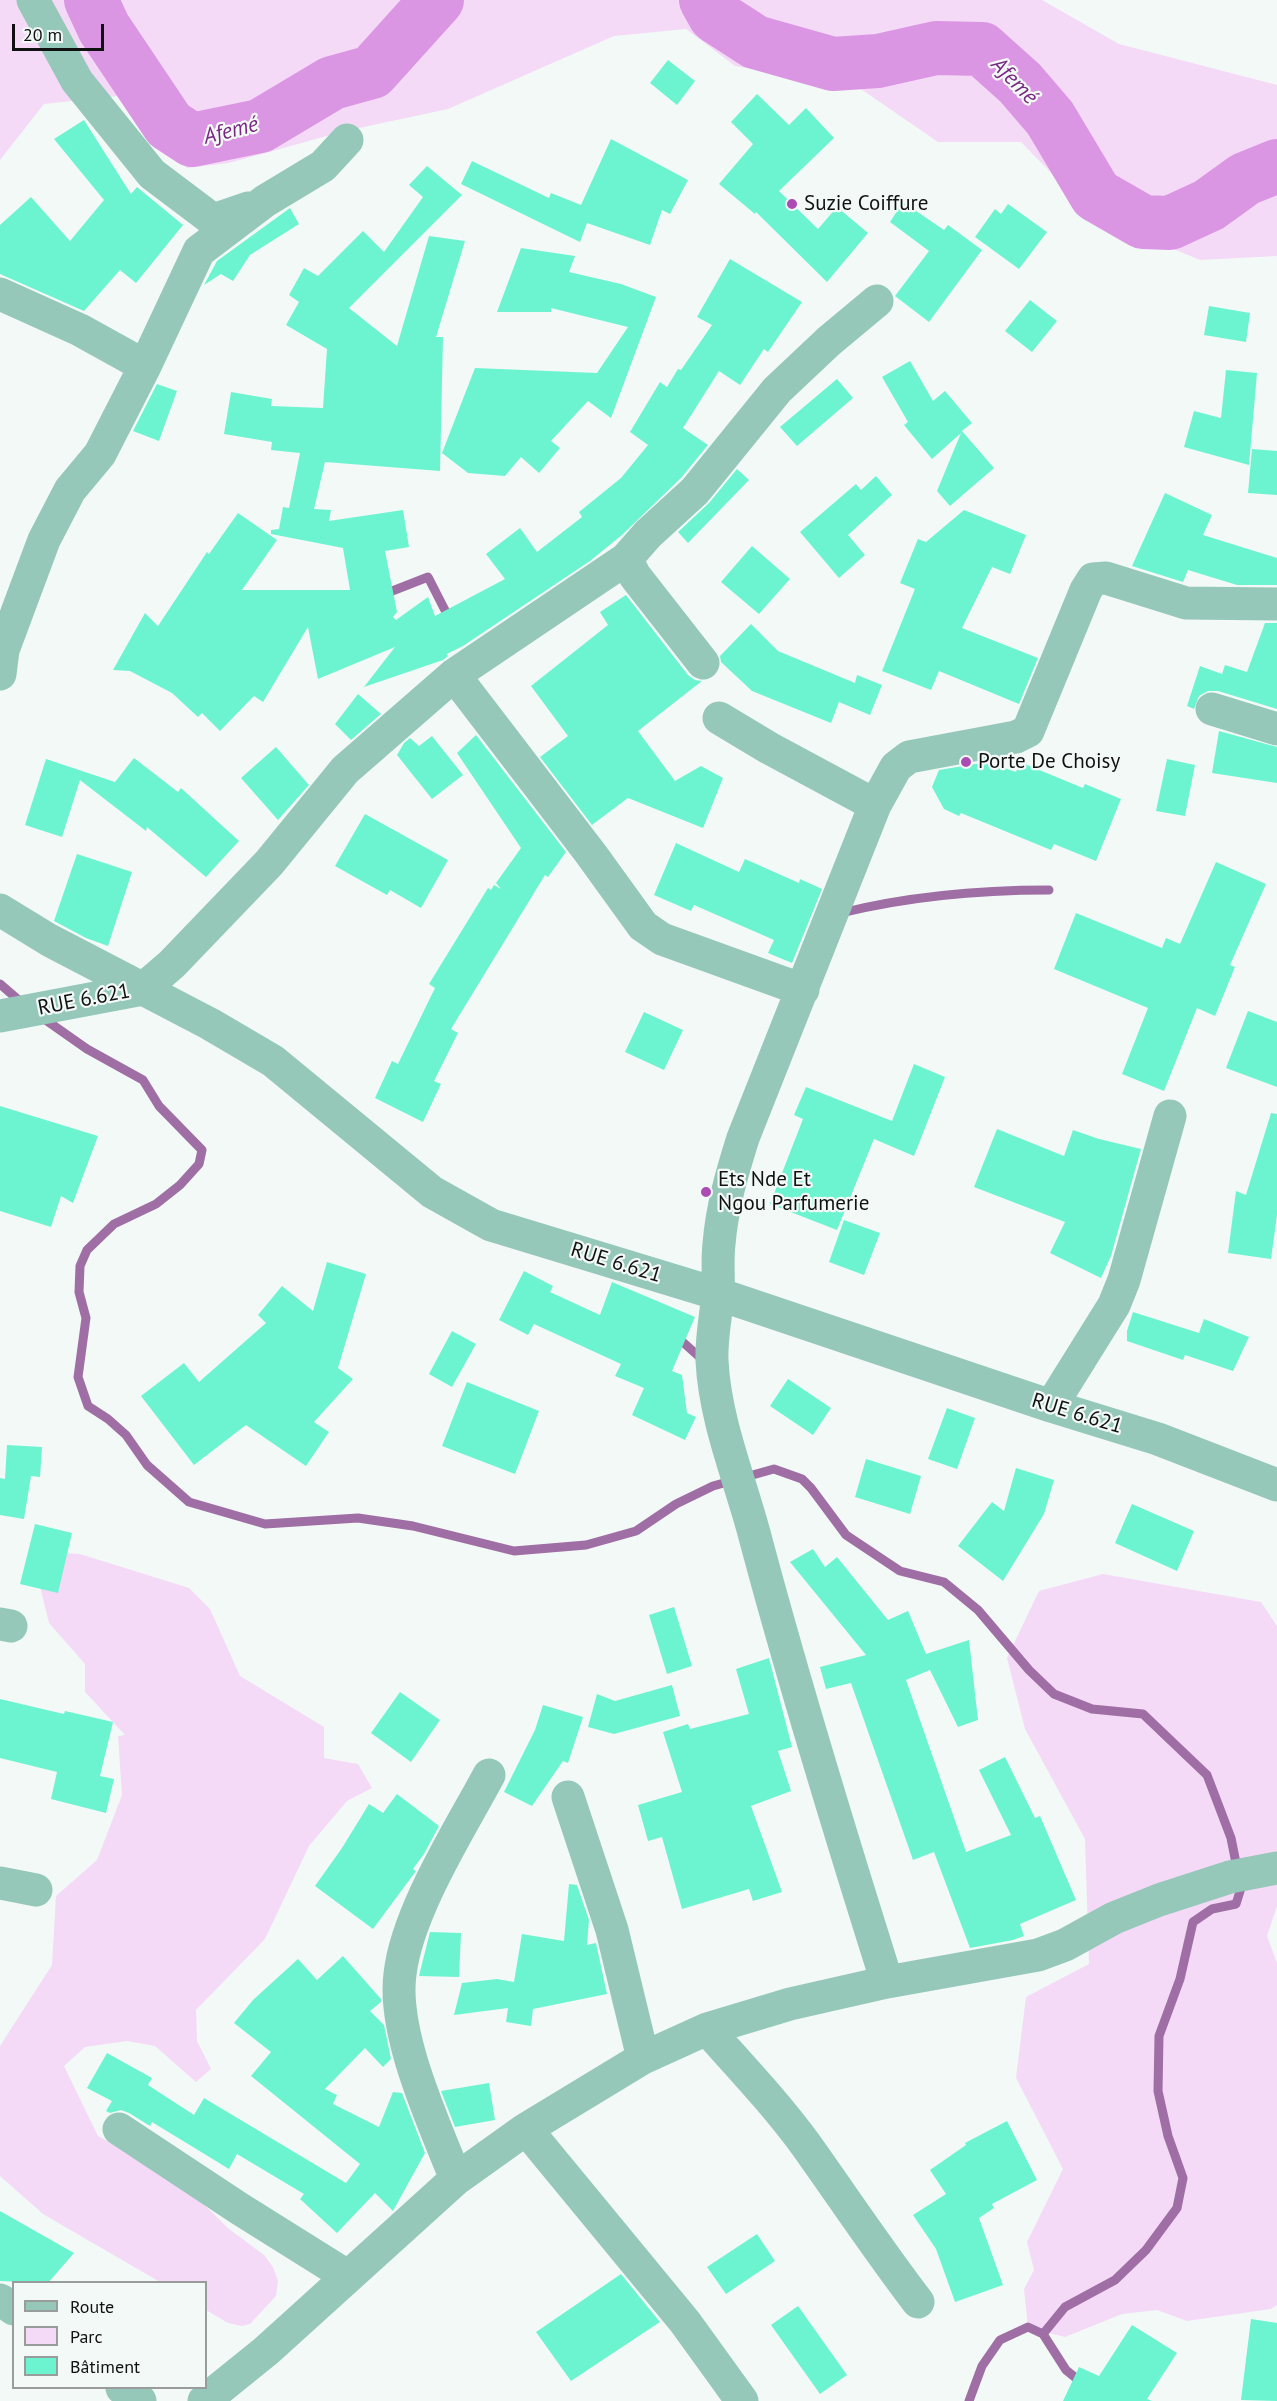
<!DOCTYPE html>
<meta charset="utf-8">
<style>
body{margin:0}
#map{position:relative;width:1277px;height:2401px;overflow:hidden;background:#f3f9f7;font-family:"PT Sans",sans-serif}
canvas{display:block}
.legend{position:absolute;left:12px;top:2281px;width:195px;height:108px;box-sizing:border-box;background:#f3f9f7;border:2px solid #989d9b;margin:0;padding:8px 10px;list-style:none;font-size:18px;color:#101211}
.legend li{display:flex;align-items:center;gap:12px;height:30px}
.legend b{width:30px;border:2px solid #989d9b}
.scale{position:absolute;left:12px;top:24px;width:92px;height:27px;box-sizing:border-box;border:3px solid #101211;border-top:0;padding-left:8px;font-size:18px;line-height:21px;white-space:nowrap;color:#101211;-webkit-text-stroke:4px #f3f9f7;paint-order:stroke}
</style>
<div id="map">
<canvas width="1277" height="2401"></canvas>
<ul class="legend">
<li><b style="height:8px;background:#95c8b9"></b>Route</li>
<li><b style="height:16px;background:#f4daf7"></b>Parc</li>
<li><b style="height:16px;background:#6cf4d1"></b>Bâtiment</li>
</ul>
<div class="scale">20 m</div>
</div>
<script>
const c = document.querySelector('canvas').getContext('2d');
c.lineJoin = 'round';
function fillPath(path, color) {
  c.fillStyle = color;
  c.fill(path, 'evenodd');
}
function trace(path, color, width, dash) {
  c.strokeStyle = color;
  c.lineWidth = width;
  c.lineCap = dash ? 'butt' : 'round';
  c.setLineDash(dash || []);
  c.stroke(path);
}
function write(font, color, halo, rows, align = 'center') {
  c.font = font + ' "PT Sans",sans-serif';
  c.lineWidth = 4.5;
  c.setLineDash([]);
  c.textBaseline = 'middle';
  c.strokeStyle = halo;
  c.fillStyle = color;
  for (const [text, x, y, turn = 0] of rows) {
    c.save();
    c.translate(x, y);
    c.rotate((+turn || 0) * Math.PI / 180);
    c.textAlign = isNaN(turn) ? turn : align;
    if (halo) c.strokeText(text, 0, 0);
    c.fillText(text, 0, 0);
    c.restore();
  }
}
const green = new Path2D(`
 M 0,0 L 1042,0 L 1119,44 L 1277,85 L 1277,256 L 1200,260 L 1092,215 L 1021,142 L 938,142 L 858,87 L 735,66 L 686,29 L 614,36 L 448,109 L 345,131 L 229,163 L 187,168 L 118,96 L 44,104 L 0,160 Z
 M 65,1553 L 80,1554 L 189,1588 L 210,1609 L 240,1676 L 324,1727 L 324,1758 L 358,1764 L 372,1788 L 347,1801 L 309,1846 L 265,1939 L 196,2010 L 197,2041 L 211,2069 L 196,2082 L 155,2046 L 127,2041 L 85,2047 L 64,2066 L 98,2136 L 178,2179 L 229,2229 L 264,2255 L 273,2267 L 278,2281 L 276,2296 L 250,2324 L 242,2326 L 228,2323 L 206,2310 L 206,2282 L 160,2282 L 43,2214 L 0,2176 L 0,2046 L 52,1965 L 56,1896 L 97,1860 L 122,1795 L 118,1736 L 125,1735 L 85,1692 L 85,1664 L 49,1623 L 40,1587 Z
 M 1103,1574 L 1261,1602 L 1277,1626 L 1277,1906 L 1267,1936 L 1277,1963 L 1277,2305 L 1271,2309 L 1187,2321 L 1157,2310 L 1122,2314 L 1065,2337 L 1028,2328 L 1024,2289 L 1034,2270 L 1027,2242 L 1063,2169 L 1016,2078 L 1026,1997 L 1089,1964 L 1085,1839 L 1025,1729 L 1007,1658 L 1039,1591 Z`);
const stream = new Path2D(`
 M 382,595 L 428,577 L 450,620
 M 841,913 C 910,896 979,890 1049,890
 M 0,984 L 22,1003
 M 40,1016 L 87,1049 L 143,1080 L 159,1106 L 202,1150 L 199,1164 L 180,1185 L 156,1204 L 114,1224 L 87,1250 L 80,1266 L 79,1292 L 86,1318 L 78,1377 L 88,1406 L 108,1419 L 126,1435 L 147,1465 L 189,1502 L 265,1524 L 358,1518 L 413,1526 L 514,1551 L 586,1545 L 636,1531 L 676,1504 L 713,1486 L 774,1469 L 802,1479 L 811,1488 L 846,1535 L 900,1571 L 944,1582 L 978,1610 L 1029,1670 L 1054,1694 L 1092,1709 L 1143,1714 L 1207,1775 L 1231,1838 L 1241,1888 L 1236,1904 L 1212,1909 L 1193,1922 L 1180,1979 L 1159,2036 L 1158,2091 L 1168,2136 L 1183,2178 L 1177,2208 L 1146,2250 L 1115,2280 L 1065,2307 L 1043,2334 L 1028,2327 L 1000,2340 L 982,2366 L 969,2401
 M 676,1336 L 704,1361
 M 1043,2334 L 1066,2370 L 1082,2383`);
const river = new Path2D(`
 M 91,0 L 104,28 L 169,125 L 192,140 L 260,126 L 332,83 L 372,72 L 437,0
 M 706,0 L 715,16 L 755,42 L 833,64 L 878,61 L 936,48 L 982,49 L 1020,83 L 1050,118 L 1096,195 L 1143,222 L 1170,223 L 1209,205 L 1245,179 L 1277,166`);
const building = new Path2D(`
 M 668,60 L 695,81 L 677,105 L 650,83 Z
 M 757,94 L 789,125 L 806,108 L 834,138 L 779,191 L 818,229 L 837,207 L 868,233 L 827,282 L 756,212 L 755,214 L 719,184 L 753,144 L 731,122 Z
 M 84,120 L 131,194 L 137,187 L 183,225 L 136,283 L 120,270 L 84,311 L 0,274 L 0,225 L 31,197 L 70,241 L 104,200 L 54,139 Z
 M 611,139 L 688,180 L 670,214 L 662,210 L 650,245 L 587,223 L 580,242 L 461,184 L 472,161 L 549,198 L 551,193 L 581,205 Z
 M 427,166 L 462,195 L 349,308 L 397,346 L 429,236 L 465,241 L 436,337 L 443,337 L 440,471 L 325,462 L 314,509 L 331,510 L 329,521 L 403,510 L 409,547 L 385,551 L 397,612 L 393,617 L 396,620 L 428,597 L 435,616 L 505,579 L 486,554 L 520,528 L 537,552 L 582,517 L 579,512 L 621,478 L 648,445 L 630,432 L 660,382 L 667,387 L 678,369 L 681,370 L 712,325 L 697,317 L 730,259 L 802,302 L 768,352 L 764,349 L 740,385 L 719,371 L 683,428 L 708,445 L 681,478 L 622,535 L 590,561 L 463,646 L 447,654 L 448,656 L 443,660 L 364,687 L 395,647 L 318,679 L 308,627 L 263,702 L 254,696 L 220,731 L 202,713 L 198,717 L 172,693 L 130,671 L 113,670 L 145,613 L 158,626 L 207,552 L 209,554 L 238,513 L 277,540 L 242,590 L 350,590 L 343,548 L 271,534 L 271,530 L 279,529 L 283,507 L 289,508 L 300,453 L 271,450 L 272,442 L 224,434 L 231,392 L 272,399 L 271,406 L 323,408 L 327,349 L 286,325 L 299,302 L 289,295 L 304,268 L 318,276 L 363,231 L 384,252 L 423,197 L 409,185 Z
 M 903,202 L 944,230 L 948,225 L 982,250 L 929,322 L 895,296 L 929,251 L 890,222 Z
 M 1008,204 L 1047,232 L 1019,269 L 975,237 L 995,209 L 1001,214 Z
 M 290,208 L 299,224 L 250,255 L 233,281 L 221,274 L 204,285 L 217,261 Z
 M 521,248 L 575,256 L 569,272 L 621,284 L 656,297 L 611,418 L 588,401 L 551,441 L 560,448 L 539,473 L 521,457 L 505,476 L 468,473 L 442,453 L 475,368 L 597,373 L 628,327 L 551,308 L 551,312 L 497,312 Z
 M 1030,300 L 1057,321 L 1032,352 L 1005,331 Z
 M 1209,306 L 1250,313 L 1246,342 L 1204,335 Z
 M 910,361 L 933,401 L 945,391 L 972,423 L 962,431 L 994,468 L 950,506 L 937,491 L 961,433 L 932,459 L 904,425 L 908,422 L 882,377 Z
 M 1226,370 L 1257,373 L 1249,465 L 1184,447 L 1194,411 L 1221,418 Z
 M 837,379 L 853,398 L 797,446 L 780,427 Z
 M 157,384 L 177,391 L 159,441 L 133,431 Z
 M 1252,449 L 1277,451 L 1277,495 L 1248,493 Z
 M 737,469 L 749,480 L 688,543 L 678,532 L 709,503 Z
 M 876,476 L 892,495 L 848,535 L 865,555 L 839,578 L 800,532 L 856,484 L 861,490 Z
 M 1165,493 L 1212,515 L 1203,535 L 1277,558 L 1277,585 L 1237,585 L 1188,570 L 1183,582 L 1132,566 Z
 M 964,510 L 1026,535 L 1010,574 L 992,567 L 962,628 L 1038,658 L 1019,704 L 939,671 L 931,690 L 882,671 L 915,589 L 900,583 L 918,539 L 926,542 Z
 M 752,546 L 790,579 L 759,614 L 721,582 Z
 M 626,595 L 688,675 L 695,680 L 702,681 L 638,731 L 675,781 L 701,766 L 723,778 L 703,828 L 628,798 L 592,825 L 540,757 L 568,736 L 531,686 L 608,625 L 600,612 Z
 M 1265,623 L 1277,623 L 1277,709 L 1218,691 L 1208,691 L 1199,696 L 1194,709 L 1187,706 L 1200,666 L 1222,674 L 1225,665 L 1247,672 Z
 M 751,624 L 778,651 L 855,683 L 857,675 L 882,685 L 870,715 L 839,702 L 831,723 L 752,691 L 721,662 L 720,656 Z
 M 358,694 L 381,714 L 351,740 L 335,724 Z
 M 1219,731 L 1277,747 L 1277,783 L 1212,773 Z
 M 476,735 L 566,852 L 548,877 L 545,875 L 451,1029 L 458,1033 L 434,1081 L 441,1084 L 423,1122 L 375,1098 L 392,1061 L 398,1064 L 435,988 L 429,984 L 488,888 L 491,890 L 494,885 L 501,889 L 496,883 L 521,848 L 457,753 Z
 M 432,736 L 463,775 L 432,799 L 397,755 L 404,743 L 410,738 L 419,746 Z
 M 276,747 L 309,785 L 278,820 L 241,778 Z
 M 134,758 L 178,792 L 181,788 L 239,841 L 206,877 L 147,827 L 146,831 L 80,780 L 62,837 L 25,825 L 46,759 L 115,782 Z
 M 1167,759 L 1195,765 L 1185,816 L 1156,811 Z
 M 987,762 L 1016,772 L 1020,762 L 1083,788 L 1085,784 L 1121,799 L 1096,861 L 1054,844 L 1051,850 L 961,813 L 959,816 L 944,809 L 932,787 L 939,770 Z
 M 365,814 L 448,860 L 421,908 L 390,890 L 387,895 L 335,866 Z
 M 676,843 L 739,872 L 745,859 L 799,883 L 800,879 L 822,889 L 792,963 L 768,953 L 774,940 L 694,905 L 691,911 L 654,895 Z
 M 77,854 L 132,872 L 108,946 L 86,938 L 54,921 Z
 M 1216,862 L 1266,884 L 1230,965 L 1235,967 L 1215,1016 L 1197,1008 L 1164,1091 L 1122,1074 L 1148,1008 L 1054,969 L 1076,913 L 1162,948 L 1166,938 L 1180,944 Z
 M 1248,1011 L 1277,1022 L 1277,1087 L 1226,1068 Z
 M 644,1012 L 683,1030 L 664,1070 L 625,1052 Z
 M 914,1064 L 945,1077 L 914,1156 L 874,1139 L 837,1230 L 770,1204 L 803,1119 L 794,1115 L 806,1087 L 892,1121 Z
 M 0,1106 L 98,1136 L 73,1203 L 61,1196 L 51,1227 L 0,1211 Z
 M 1271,1113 L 1277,1114 L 1277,1215 L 1271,1259 L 1228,1253 L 1236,1191 L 1246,1195 Z
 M 997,1129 L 1064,1156 L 1073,1130 L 1099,1139 L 1141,1149 L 1111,1256 L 1101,1278 L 1050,1253 L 1065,1222 L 974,1187 Z
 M 844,1220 L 880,1233 L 864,1275 L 829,1262 Z
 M 327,1262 L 366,1274 L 338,1368 L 353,1379 L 314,1422 L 329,1432 L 306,1466 L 246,1425 L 194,1465 L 141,1396 L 184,1363 L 199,1382 L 266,1323 L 258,1315 L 282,1286 L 313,1311 Z
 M 524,1271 L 553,1286 L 550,1292 L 600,1315 L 612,1282 L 695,1317 L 672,1371 L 682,1375 L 687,1413 L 696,1417 L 685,1440 L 632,1415 L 644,1388 L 615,1376 L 621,1364 L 534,1324 L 528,1335 L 499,1320 Z
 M 1133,1312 L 1199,1333 L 1204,1319 L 1249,1337 L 1233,1371 L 1185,1355 L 1183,1360 L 1127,1341 L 1127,1331 Z
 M 452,1331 L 476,1344 L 452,1387 L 429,1374 Z
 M 788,1379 L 831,1408 L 813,1435 L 770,1406 Z
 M 467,1382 L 539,1411 L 515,1474 L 442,1446 Z
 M 947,1408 L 975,1418 L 957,1469 L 928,1459 Z
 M 7,1445 L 42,1447 L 40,1477 L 31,1476 L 24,1519 L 0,1515 L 0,1478 L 5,1479 Z
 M 866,1459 L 921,1476 L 910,1514 L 855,1497 Z
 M 1016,1468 L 1054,1480 L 1044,1514 L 1003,1581 L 958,1546 L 992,1502 L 1004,1511 Z
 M 1132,1504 L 1194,1531 L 1177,1571 L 1115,1543 Z
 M 35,1524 L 72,1533 L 58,1593 L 20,1584 Z
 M 813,1549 L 825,1567 L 837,1557 L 888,1620 L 908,1611 L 926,1654 L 969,1640 L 978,1720 L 958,1727 L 930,1670 L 906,1680 L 966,1852 L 1011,1835 L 979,1770 L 1005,1757 L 1035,1818 L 1040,1816 L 1076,1900 L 1020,1924 L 1024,1936 L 1013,1940 L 970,1948 L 934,1852 L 913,1860 L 851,1683 L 826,1689 L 820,1667 L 866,1655 L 790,1562 Z
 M 674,1607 L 692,1666 L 667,1674 L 649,1615 Z
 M 769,1658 L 792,1747 L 778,1751 L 791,1791 L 751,1806 L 782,1892 L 753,1901 L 749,1889 L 682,1909 L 662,1837 L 648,1841 L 638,1805 L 682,1792 L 663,1732 L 688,1724 L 690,1729 L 749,1714 L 736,1669 Z
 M 672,1685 L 680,1716 L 614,1734 L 588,1727 L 597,1694 L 615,1701 Z
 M 400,1692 L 440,1720 L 411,1762 L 371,1733 Z
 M 0,1699 L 64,1714 L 65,1711 L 113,1722 L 100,1776 L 114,1779 L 106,1813 L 51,1799 L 57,1772 L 0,1758 Z
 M 543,1705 L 583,1717 L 568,1763 L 563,1761 L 532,1806 L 504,1792 L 535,1730 Z
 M 397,1794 L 439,1826 L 424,1854 L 413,1869 L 416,1871 L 373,1929 L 315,1886 L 342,1848 L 369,1804 L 383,1813 Z
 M 569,1884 L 577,1885 L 589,1920 L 587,1945 L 596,1943 L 607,1994 L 533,2009 L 531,2026 L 506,2022 L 508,2008 L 454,2015 L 462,1983 L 497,1979 L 514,1982 L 522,1934 L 564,1941 Z
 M 430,1932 L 461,1933 L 459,1977 L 419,1976 Z
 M 343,1956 L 381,1999 L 381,2002 L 370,2011 L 384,2025 L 391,2059 L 383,2067 L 365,2048 L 325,2089 L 337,2095 L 333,2104 L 379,2127 L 393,2092 L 402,2093 L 425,2153 L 393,2211 L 375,2193 L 337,2233 L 300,2199 L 304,2194 L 237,2154 L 229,2169 L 152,2122 L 150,2126 L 129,2113 L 121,2110 L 110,2113 L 106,2111 L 112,2101 L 87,2088 L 107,2053 L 152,2078 L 148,2085 L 194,2115 L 204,2098 L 346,2183 L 360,2164 L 251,2076 L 271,2052 L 234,2023 L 253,2000 L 298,1959 L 317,1980 Z
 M 489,2083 L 495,2120 L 455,2127 L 441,2091 Z
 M 1007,2121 L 1037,2180 L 992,2204 L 994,2208 L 979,2218 L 1003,2285 L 955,2302 L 936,2249 L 913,2215 L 946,2194 L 930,2170 L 966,2145 L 965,2143 Z
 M 0,2211 L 74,2253 L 48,2283 L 0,2281 Z
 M 757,2234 L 775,2261 L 726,2294 L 707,2267 Z
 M 621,2274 L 660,2322 L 571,2381 L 536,2332 Z
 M 798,2306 L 847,2375 L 820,2394 L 771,2325 Z
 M 1251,2319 L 1277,2323 L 1277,2401 L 1241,2400 Z
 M 1132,2325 L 1177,2353 L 1147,2399 L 1152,2401 L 1063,2401 L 1079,2367 L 1099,2376 Z`);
const minor = new Path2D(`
 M 33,0 L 77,81 L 152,174 L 213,220 L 248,208
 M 0,294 L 80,330 L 145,366
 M 626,559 L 635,576 L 703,663
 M 0,674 L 3,650 L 44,540 L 70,490 L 100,454 L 145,366 L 199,251 L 265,201 L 323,166 L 347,140
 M 454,675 L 591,854 L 643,926 L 662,939 L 803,990
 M 1212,709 L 1277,729
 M 719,718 L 769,748 L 875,805
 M 0,910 L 49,940 L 143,989 L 172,964 L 269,863 L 345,770 L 454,675 L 626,559 L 648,534 L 695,491 L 777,390 L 829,341 L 877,301
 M 0,1016 L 143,989 L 210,1024 L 273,1061 L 432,1192 L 491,1225 L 718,1294 L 1051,1406 L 1158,1439 L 1277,1485
 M 1051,1406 L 1114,1305 L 1124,1280 L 1170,1116
 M 0,1624 L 11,1626
 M 568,1797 L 612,1930 L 643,2058
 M 0,1883 L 36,1890
 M 887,1982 C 840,1833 794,1684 754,1533 C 739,1477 715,1420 712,1361 C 711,1338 716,1316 718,1293 C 719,1277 717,1260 719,1244 C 722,1207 732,1173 743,1138 L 875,805 L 896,767 L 909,757 L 1016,737 L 1028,731 L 1086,590 L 1093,579 L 1106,578 L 1186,603 L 1277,604
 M 707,2029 C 741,2067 776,2104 806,2145 C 843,2197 879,2251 918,2302
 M 119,2129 L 240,2209 L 347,2276
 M 526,2129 L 685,2322 L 742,2401
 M 456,2179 C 434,2123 392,2034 400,1974 C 407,1912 459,1831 489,1775
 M 0,2300 L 14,2309
 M 122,2388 L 140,2401
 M 204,2401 L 266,2351 L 456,2179 L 526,2129 L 643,2058 L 707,2029 L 790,2004 L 887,1982 L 1038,1955 L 1065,1945 L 1114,1918 L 1159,1900 L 1230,1877 L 1277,1868`);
const markers = [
 [792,204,6,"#ab4cb5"],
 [966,762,6,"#ab4cb5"],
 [706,1192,6,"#ab4cb5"]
];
const poiNames = [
 ["Suzie Coiffure",804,204],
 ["Porte De Choisy",978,762],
 ["Ets Nde Et",718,1180],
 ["Ngou Parfumerie",718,1204]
];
const streetNames = [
 ["RUE 6.621",84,1000,-11],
 ["RUE 6.621",616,1263,17],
 ["RUE 6.621",1077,1414,17]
];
const waterNames = [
 ["Afemé",1014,81,46],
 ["Afemé",231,131,-14]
];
fillPath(green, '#f4daf7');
trace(stream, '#9e6ea4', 9);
trace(river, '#db96e3', 54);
fillPath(building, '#6cf4d1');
trace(minor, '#95c8b9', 33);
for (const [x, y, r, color] of markers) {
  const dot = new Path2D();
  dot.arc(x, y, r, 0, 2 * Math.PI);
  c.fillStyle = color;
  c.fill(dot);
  trace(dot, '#f3f9f7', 2);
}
write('21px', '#101211', '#f3f9f7', poiNames, 'left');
write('21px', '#101211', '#f3f9f7', streetNames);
write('italic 22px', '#792882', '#f3f9f7', waterNames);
</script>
